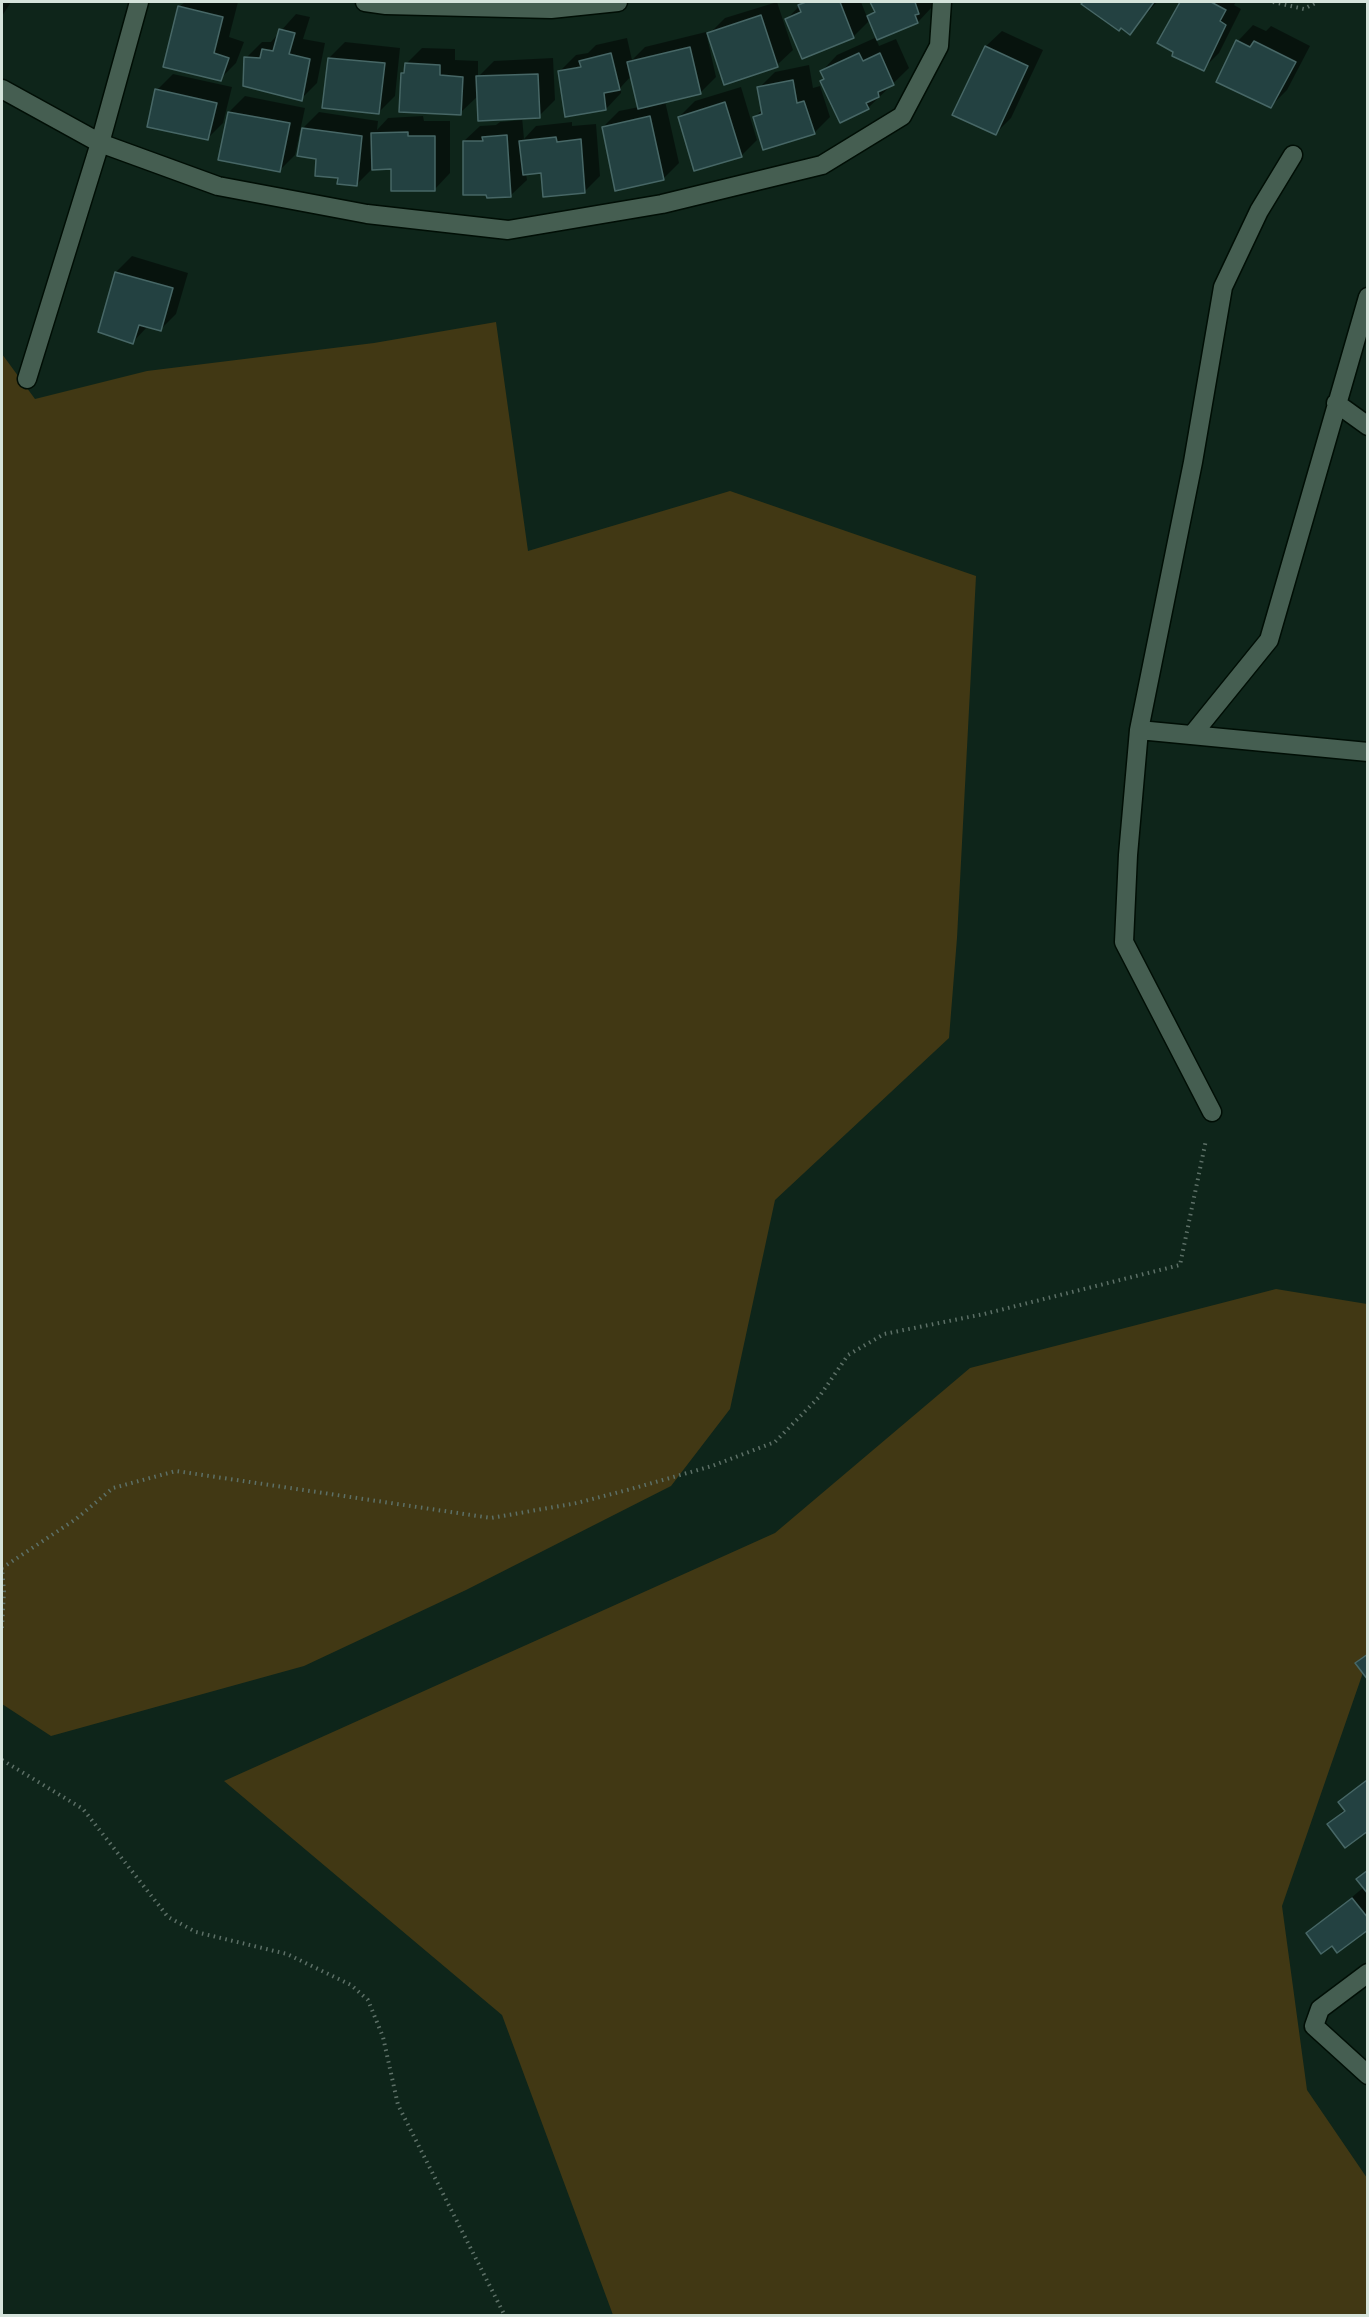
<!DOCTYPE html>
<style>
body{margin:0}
#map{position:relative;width:1369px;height:2317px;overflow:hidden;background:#0e251a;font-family:"Times New Roman",serif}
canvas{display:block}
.frame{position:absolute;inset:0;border:3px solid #d5e3db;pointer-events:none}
</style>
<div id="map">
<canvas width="1369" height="2317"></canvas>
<div class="frame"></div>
</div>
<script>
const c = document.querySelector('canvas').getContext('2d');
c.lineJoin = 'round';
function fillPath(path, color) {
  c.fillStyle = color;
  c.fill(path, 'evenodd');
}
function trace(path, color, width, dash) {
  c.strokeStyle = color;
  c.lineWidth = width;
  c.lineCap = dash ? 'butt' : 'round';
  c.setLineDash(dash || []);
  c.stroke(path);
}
const green = new Path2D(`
 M 496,322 L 528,551 L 730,491 L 976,576 L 957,938 L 949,1038 L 775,1200 L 730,1409 L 671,1486 L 466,1590 L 304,1666 L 51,1736 L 2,1704 L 2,354 L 35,399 L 147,371 L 374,343 Z
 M 1276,1289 L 1367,1304 L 1367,1661 L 1282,1906 L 1307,2090 L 1367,2178 L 1367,2315 L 613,2315 L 502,2015 L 224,1781 L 775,1533 L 970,1368 Z`);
const shadow = new Path2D(`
 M 2,2 L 11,2 L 2,16 Z
 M 185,2 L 238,2 L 229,37 L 244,42 L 236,63 L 220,79 L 179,7 Z
 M 777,2 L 793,50 L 777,65 L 709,34 L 725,18 Z
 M 803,2 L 861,2 L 867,17 L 875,10 L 872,2 L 932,2 L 933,6 L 918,22 L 876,39 L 879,46 L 896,39 L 909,68 L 868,108 L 822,81 L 825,78 L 822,71 L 837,55 L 877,37 L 870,20 L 853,37 L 787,19 Z
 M 1084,2 L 1157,2 L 1130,33 L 1083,3 Z
 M 1182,2 L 1236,2 L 1234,5 L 1241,9 L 1219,53 L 1203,69 L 1159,42 Z
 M 296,14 L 310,17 L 303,39 L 325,43 L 317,83 L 301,99 L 255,89 L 246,58 L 262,42 L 271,42 Z
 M 1253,25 L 1266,31 L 1271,26 L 1310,46 L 1287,90 L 1271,106 L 1218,82 L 1238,41 Z
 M 1002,31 L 1043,50 L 1011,118 L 995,134 L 954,114 L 986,46 Z
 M 706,32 L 716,77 L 700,93 L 665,101 L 679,163 L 663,179 L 603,127 L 619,111 L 639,107 L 632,75 L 621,87 L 621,93 L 606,109 L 560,71 L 576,55 L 588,53 L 596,45 L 627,38 L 632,60 L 645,47 Z
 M 345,42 L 400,48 L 395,96 L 379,112 L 329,58 Z
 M 422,48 L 455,49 L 455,60 L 478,61 L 478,77 L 494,61 L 553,58 L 555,100 L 539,116 L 522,117 L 524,139 L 536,126 L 572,122 L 572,126 L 596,124 L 600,176 L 584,192 L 542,171 L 526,173 L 527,180 L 511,195 L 464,141 L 480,126 L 496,125 L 500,122 L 522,120 L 522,117 L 479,95 L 460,113 L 402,74 L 406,64 Z
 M 809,65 L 813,88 L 820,86 L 830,117 L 814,133 L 755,117 L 763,109 L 759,88 L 775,72 Z
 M 173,74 L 232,87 L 223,123 L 207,139 L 157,90 Z
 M 741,87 L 757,140 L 741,156 L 679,117 L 695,101 Z
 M 245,96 L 305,108 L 295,155 L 279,171 L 229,112 Z
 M 319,112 L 378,121 L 377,130 L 388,118 L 423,116 L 424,121 L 450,121 L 450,173 L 435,189 L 392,168 L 372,169 L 357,184 L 339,177 L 318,158 L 302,129 Z
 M 132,256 L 188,273 L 176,314 L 160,330 L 148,326 L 133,342 L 116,272 Z
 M 1368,1778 L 1368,1829 L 1329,1824 L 1345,1809 L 1340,1802 Z
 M 1368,1869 L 1368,1928 L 1332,1944 L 1308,1934 L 1364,1887 L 1358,1879 Z`);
const building = new Path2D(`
 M 806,2 L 840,2 L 854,38 L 802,59 L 785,19 L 801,12 L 798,5 Z
 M 870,2 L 915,2 L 919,14 L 915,15 L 918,23 L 877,40 L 867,16 L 875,12 Z
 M 1083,2 L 1154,2 L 1130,35 L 1121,28 L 1119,31 L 1081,4 Z
 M 1180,2 L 1211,2 L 1226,10 L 1220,21 L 1226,25 L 1204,71 L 1172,56 L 1173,52 L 1157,43 Z
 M 178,6 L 223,17 L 214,53 L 229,58 L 221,81 L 163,67 Z
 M 761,15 L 778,67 L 724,85 L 707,33 Z
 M 279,29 L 295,33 L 289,54 L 310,59 L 302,101 L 243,86 L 244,57 L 260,58 L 262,49 L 273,51 Z
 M 1236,40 L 1250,47 L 1254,41 L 1296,62 L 1271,108 L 1216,82 Z
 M 985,46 L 1028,66 L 996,135 L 952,115 Z
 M 690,47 L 701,94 L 638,109 L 627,62 Z
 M 611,53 L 620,90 L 604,93 L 606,110 L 565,117 L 558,71 L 581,67 L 579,61 Z
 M 859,53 L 863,61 L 880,53 L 894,85 L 878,92 L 879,97 L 866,103 L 869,109 L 840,123 L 820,81 L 824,79 L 820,71 Z
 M 328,58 L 385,63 L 379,114 L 322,108 Z
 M 405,63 L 440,65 L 440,75 L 463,77 L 461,115 L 399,112 L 401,73 L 404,73 Z
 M 538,74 L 540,118 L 478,121 L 476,76 Z
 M 793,80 L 797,103 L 804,101 L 815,134 L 763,150 L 753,117 L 762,114 L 757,87 Z
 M 155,89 L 217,103 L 208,140 L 147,127 Z
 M 725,102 L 742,157 L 694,171 L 678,117 Z
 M 228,112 L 290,123 L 280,172 L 218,160 Z
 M 650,116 L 664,180 L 615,191 L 602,127 Z
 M 302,128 L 362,136 L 357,186 L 337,184 L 338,178 L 315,176 L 316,159 L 297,156 Z
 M 408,132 L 408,136 L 435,136 L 435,191 L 391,191 L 391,169 L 372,170 L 371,133 Z
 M 507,135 L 511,197 L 487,198 L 486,195 L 463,195 L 463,141 L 483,141 L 482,137 Z
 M 556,137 L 557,142 L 581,139 L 585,193 L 543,197 L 541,173 L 523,175 L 519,141 Z
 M 115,272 L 173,288 L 161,331 L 139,325 L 133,344 L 98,332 Z
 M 1368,1654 L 1368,1680 L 1355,1663 Z
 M 1367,1780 L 1368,1831 L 1345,1848 L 1327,1824 L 1345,1811 L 1338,1802 Z
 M 1368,1870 L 1368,1894 L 1356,1879 Z
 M 1352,1898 L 1368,1918 L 1368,1930 L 1337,1953 L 1332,1946 L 1321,1954 L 1306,1933 Z`);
const path = new Path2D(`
 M 1273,2 L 1304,9 L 1317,2
 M 2,1628 L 4,1591 L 2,1568 L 76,1519 L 113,1488 L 176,1471 L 491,1518 L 577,1503 L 631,1489 L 712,1466 L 775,1442 L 819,1397 L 848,1355 L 884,1334 L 984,1314 L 1180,1265 L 1206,1140
 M 2,1760 L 83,1809 L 168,1917 L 196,1932 L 287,1954 L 351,1985 L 368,2000 L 383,2037 L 398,2105 L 505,2316`);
const minor = new Path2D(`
 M 365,2 L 386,5 L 551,9 L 618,2
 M 2,89 L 100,143 L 218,186 L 367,214 L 508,230 L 662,204 L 822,165 L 902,116 L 939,46 L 942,2
 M 27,379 L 100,143 L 139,2
 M 1336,403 L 1368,426
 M 1139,730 L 1368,752
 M 1192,735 L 1269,640 L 1368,297
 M 1212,1112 L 1124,942 L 1128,855 L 1139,730 L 1193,462 L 1223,287 L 1259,211 L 1293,155
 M 1368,1973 L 1320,2009 L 1314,2026 L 1368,2075`);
fillPath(green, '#413814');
fillPath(shadow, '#0007');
fillPath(building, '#234141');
trace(building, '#476766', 1.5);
trace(minor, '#000e05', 21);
trace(path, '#5d7067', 4, [1.5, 4.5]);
trace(minor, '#455e51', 18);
</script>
